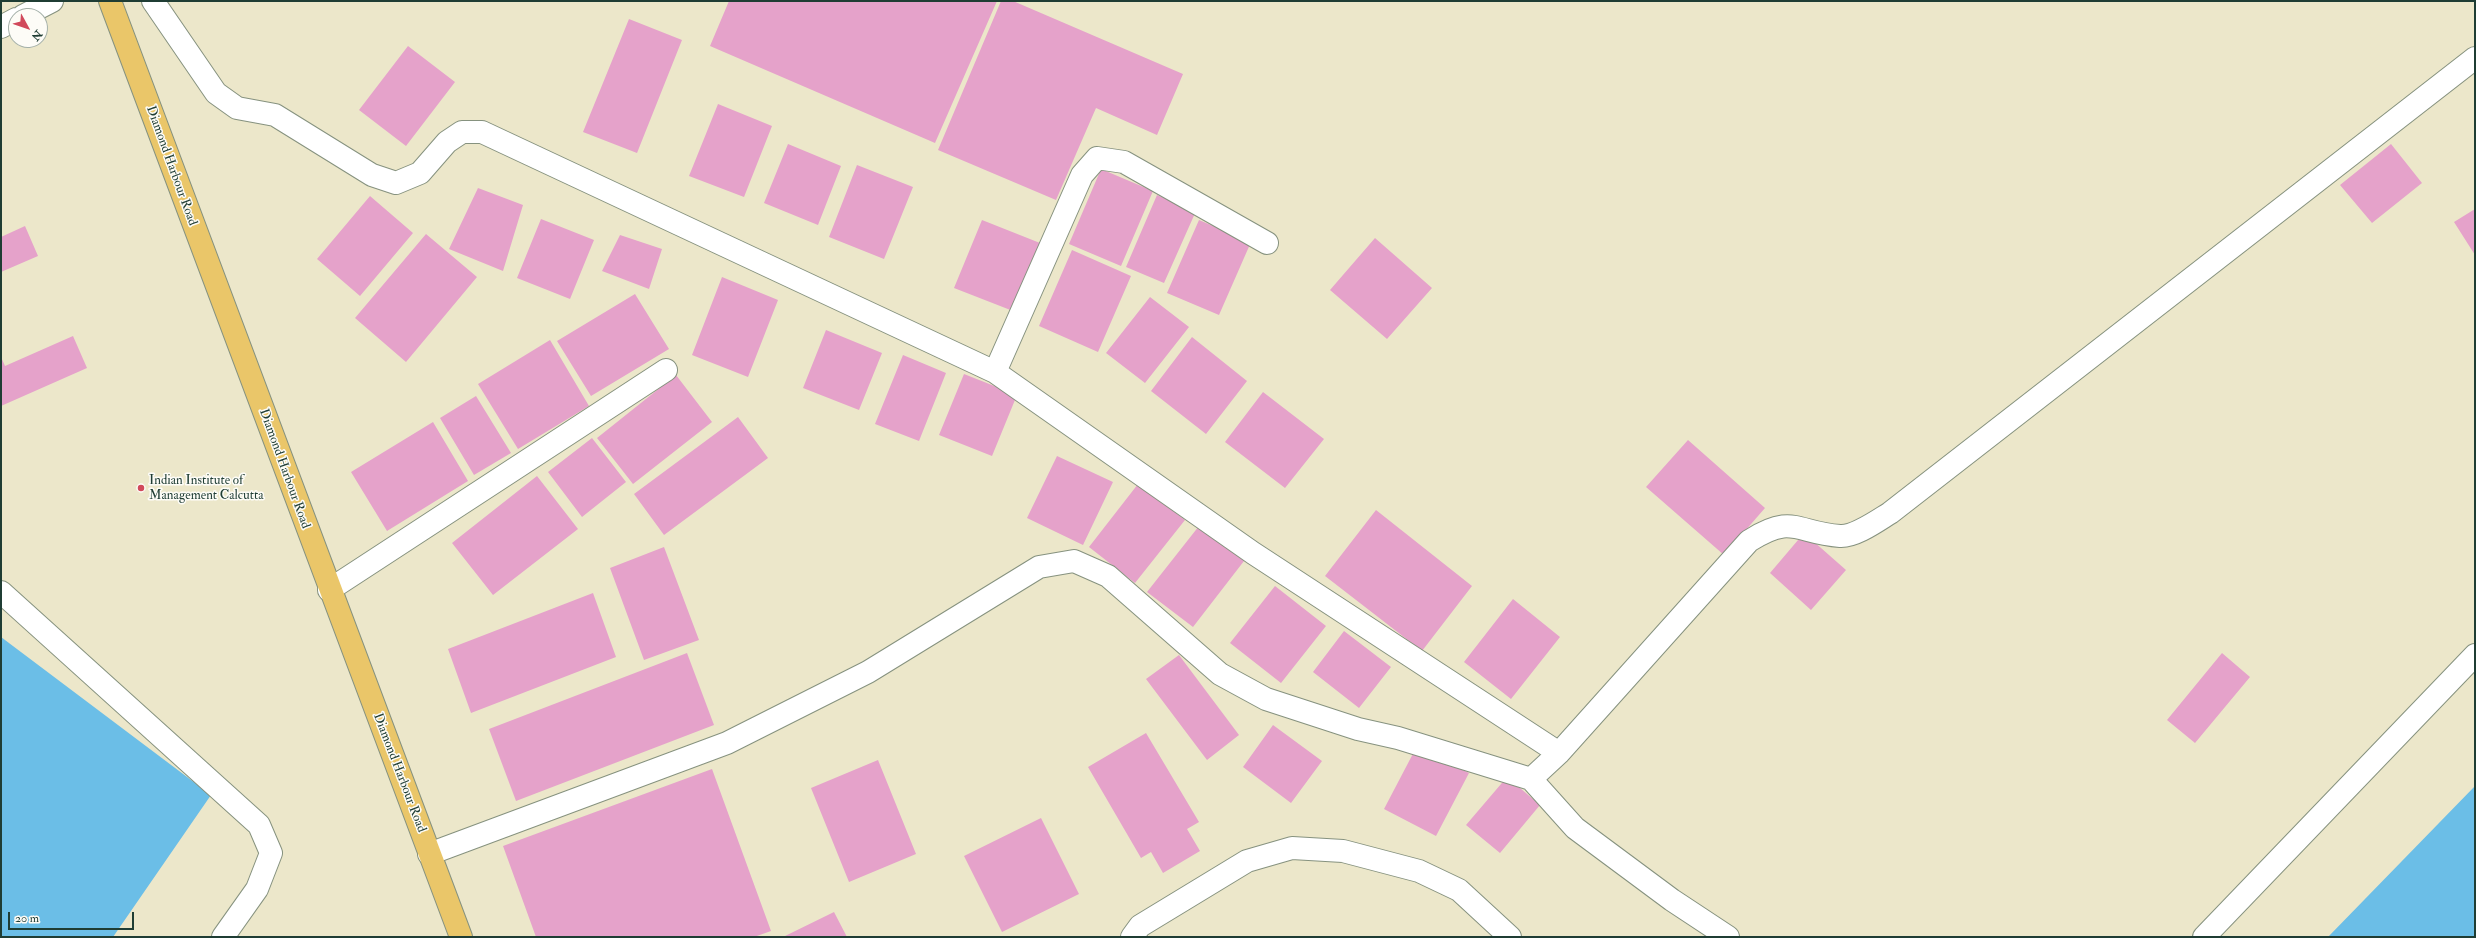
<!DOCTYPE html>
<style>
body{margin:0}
#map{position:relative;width:2476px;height:938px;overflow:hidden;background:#ece7ca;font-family:"IM FELL Double Pica",serif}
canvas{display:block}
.frame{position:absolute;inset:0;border:2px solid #1f3d34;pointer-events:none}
.north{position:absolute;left:8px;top:8px;width:40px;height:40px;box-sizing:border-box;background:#fdfcf7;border:1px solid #a4b0a9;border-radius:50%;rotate:130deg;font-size:11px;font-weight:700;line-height:16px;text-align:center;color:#1f3d34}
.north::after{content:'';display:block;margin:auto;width:14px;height:18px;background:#d1495b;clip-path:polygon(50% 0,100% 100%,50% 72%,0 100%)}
.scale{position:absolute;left:8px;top:912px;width:126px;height:18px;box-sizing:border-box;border:2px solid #1f3d34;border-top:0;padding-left:5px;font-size:12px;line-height:14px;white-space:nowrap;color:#1f3d34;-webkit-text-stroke:3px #fdfcf7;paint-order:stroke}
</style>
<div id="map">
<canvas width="2476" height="938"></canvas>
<div class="frame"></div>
<div class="north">N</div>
<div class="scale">20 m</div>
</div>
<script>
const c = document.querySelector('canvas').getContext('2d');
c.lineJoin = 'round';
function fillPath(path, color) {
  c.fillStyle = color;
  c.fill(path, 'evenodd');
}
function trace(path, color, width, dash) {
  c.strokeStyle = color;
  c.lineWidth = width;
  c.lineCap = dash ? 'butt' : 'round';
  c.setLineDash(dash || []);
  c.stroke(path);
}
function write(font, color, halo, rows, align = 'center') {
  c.font = font + ' "IM FELL Double Pica",serif';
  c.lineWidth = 3;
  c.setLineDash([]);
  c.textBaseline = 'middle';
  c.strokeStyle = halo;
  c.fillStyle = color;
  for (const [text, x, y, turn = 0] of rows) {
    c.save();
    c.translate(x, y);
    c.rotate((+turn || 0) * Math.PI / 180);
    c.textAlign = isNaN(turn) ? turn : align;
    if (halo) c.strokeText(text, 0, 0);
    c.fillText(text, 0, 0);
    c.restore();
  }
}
const water = new Path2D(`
 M 1,637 L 211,795 L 113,937 L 1,937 Z
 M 2475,786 L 2475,937 L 2328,937 Z`);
const building = new Path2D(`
 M 729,1 L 997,1 L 935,143 L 710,46 Z
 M 1001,1 L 1013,1 L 1183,74 L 1157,135 L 1096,108 L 1056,200 L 938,150 Z
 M 629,19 L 682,40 L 637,153 L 583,132 Z
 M 408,46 L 455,82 L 406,146 L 359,110 Z
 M 718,104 L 772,126 L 744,197 L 689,176 Z
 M 788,144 L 841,166 L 818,225 L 764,203 Z
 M 2391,144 L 2422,183 L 2372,223 L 2340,185 Z
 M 857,165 L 913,187 L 884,259 L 829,237 Z
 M 1101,169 L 1153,191 L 1121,266 L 1069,244 Z
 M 478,188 L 523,205 L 503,271 L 449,249 Z
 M 1157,195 L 1196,211 L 1164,283 L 1126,267 Z
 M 370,196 L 413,233 L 360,296 L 317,259 Z
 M 2475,209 L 2475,255 L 2454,222 Z
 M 541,219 L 594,240 L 570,299 L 517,278 Z
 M 982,220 L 1040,243 L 1013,311 L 954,288 Z
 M 1199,220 L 1251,242 L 1219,315 L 1167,293 Z
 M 25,226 L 38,256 L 1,272 L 1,237 Z
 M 426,234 L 477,277 L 406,362 L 355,318 Z
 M 620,235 L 662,249 L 649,289 L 602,271 Z
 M 1375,238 L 1432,288 L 1387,339 L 1330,290 Z
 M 1072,250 L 1131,276 L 1098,352 L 1039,326 Z
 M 722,277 L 778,300 L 748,377 L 692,355 Z
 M 635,294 L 669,349 L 591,396 L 557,341 Z
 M 1150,297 L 1189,327 L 1145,383 L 1106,353 Z
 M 826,330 L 882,353 L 859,410 L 803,388 Z
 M 73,336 L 87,368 L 1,406 L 1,357 L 5,366 Z
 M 1192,337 L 1247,381 L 1206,434 L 1151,391 Z
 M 550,340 L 589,406 L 518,449 L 478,384 Z
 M 903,355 L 946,373 L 919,441 L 875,424 Z
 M 964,374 L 1017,395 L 992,456 L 939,435 Z
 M 676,375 L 712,422 L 633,484 L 597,438 Z
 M 1263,392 L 1324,439 L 1285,488 L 1225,442 Z
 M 476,396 L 511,453 L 474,475 L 440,418 Z
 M 738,417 L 768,458 L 664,535 L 634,494 Z
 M 433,422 L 468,481 L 387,531 L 351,472 Z
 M 592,438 L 626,482 L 582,517 L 548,472 Z
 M 1688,440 L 1765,508 L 1724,555 L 1646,487 Z
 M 1057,456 L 1113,482 L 1083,545 L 1027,518 Z
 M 537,476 L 578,529 L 493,595 L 452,543 Z
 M 1138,484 L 1185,520 L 1135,583 L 1089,547 Z
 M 1376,510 L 1472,586 L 1422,651 L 1325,576 Z
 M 1199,526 L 1244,561 L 1193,627 L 1147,592 Z
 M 1804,533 L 1846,570 L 1811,610 L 1770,573 Z
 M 664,547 L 699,640 L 644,660 L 610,568 Z
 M 1275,586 L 1326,626 L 1281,683 L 1230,643 Z
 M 593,593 L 616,657 L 471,713 L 448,649 Z
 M 1513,599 L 1560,637 L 1511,699 L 1464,662 Z
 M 1344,631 L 1391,667 L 1359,708 L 1313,672 Z
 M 687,653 L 714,725 L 516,801 L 489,729 Z
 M 2222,653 L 2250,677 L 2195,743 L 2167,720 Z
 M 1179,655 L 1239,735 L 1207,760 L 1146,679 Z
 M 1273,725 L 1322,761 L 1291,803 L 1243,767 Z
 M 1146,733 L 1199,822 L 1187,829 L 1200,851 L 1163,873 L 1151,852 L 1141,858 L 1088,767 Z
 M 1417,746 L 1469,773 L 1436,836 L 1384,809 Z
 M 878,760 L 916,854 L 849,882 L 811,788 Z
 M 712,769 L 771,931 L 754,937 L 536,937 L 503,846 Z
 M 1507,777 L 1540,805 L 1500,853 L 1466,825 Z
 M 1041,818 L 1079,894 L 1002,932 L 964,856 Z
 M 834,912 L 847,937 L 783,937 Z`);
const minor = new Path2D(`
 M 153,1 L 216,93 L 237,108 L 275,115 L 372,175 L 396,183 L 420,173 L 447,142 L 462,132 L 482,132 L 995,372 L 1253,553 L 1559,753
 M 23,16 L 52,1
 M 1,27 L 16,19
 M 995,372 L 1082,175 L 1097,158 L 1124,162 L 1267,243
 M 329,590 L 666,370
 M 1,592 L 259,825 L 271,853 L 257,889 L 223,937
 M 1531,779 L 1575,828 L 1672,900 L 1728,937
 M 429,854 L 727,743 L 868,672 L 1039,567 L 1074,561 L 1108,576 L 1220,674 L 1266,699 L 1358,729 L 1398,738 L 1531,779 L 1559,753 L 1749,541 C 1793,513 1796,533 1840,536 C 1855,537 1877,521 1890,513 L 2475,58
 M 1132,937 L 1140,926 L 1247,861 L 1292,848 L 1343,851 L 1419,871 L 1459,890 L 1510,937
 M 2204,937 L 2475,655`);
const highway = new Path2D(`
 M 110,1 L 461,937`);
const markers = [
 [141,488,4,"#d1495b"]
];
const streetNames = [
 ["Diamond Harbour Road",171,166,70],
 ["Diamond Harbour Road",284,469,70],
 ["Diamond Harbour Road",399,773,69]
];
const poiNames = [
 ["Indian Institute of",149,481],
 ["Management Calcutta",149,496]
];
fillPath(water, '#6bbee7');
fillPath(building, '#e5a2ca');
trace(minor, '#86927f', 24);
trace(highway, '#86927f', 24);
trace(minor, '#fff', 22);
trace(highway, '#eac669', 22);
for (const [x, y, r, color] of markers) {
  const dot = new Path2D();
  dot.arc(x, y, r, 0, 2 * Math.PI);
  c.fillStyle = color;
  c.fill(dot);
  trace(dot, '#fdfcf7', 1.5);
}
write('13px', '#1f3d34', '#fdfcf7', streetNames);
write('13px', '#1f3d34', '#fdfcf7', poiNames, 'left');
</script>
